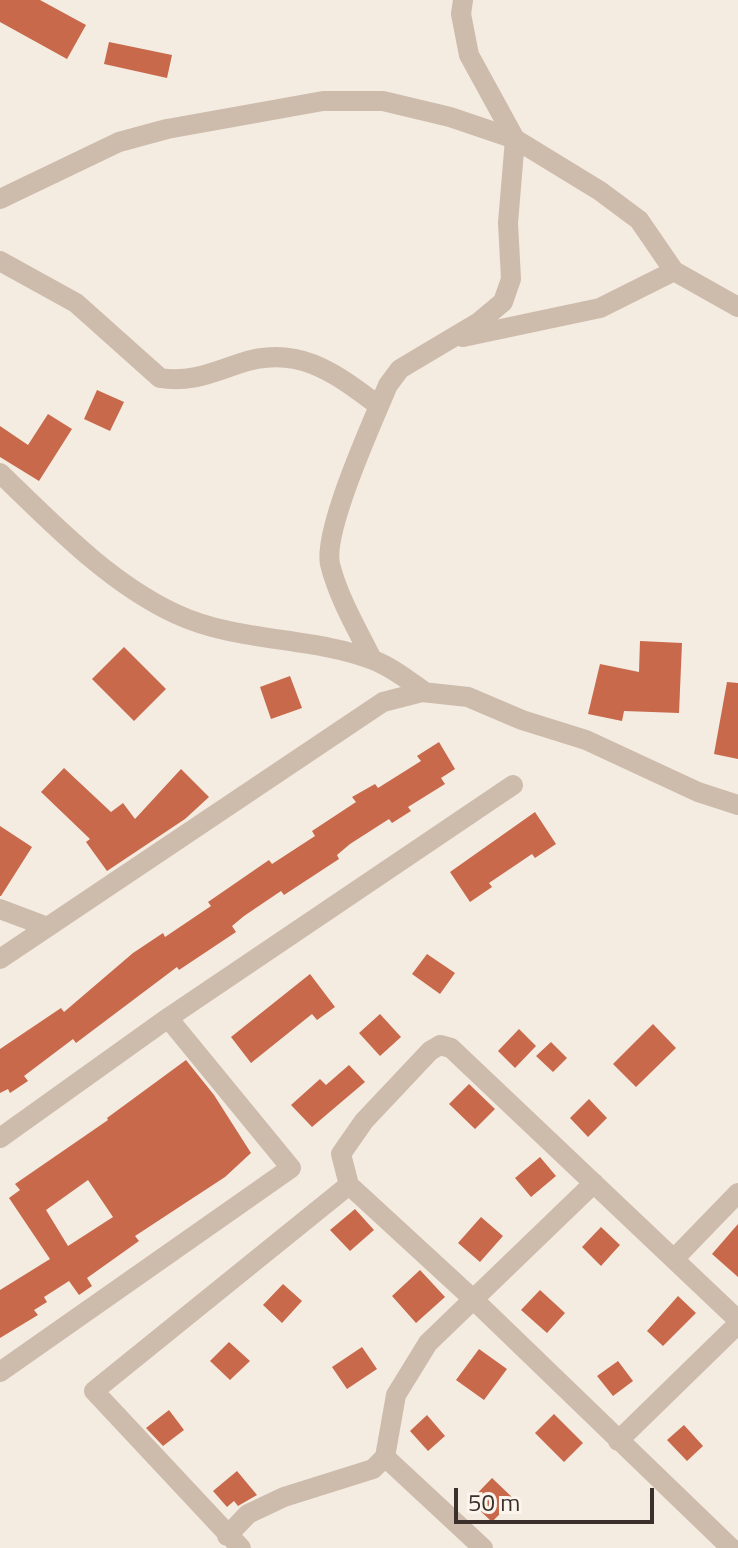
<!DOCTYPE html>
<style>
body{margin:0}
#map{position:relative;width:738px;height:1548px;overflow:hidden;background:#f4ebe1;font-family:"Titillium Web",sans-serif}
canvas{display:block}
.scale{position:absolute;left:454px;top:1488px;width:200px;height:36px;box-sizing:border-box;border:4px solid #3b302b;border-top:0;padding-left:10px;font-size:24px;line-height:28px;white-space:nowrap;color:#3b302b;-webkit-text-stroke:6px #fbf5ee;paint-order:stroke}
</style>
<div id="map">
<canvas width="738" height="1548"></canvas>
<div class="scale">50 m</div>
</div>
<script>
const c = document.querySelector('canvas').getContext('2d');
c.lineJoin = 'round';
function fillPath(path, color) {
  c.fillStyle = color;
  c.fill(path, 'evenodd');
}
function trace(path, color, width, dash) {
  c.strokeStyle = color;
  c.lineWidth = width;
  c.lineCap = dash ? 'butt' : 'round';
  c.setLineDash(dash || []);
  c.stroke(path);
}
const building = new Path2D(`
 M 0,0 L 40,0 L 86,25 L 67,59 L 0,22 Z
 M 109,42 L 172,55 L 167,78 L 104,64 Z
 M 97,390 L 124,402 L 110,431 L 84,419 Z
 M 48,414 L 72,429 L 39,481 L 0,457 L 0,426 L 28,445 Z
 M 640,641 L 682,643 L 679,713 L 624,711 L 622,721 L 588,714 L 600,664 L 639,672 Z
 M 124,647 L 166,689 L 134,721 L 92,679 Z
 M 290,676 L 302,708 L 271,719 L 260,687 Z
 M 727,682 L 738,683 L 738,759 L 714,754 Z
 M 439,742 L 455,769 L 441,778 L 445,784 L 408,807 L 411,811 L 392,823 L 389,819 L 350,844 L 337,855 L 339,859 L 284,895 L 281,891 L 244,916 L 232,926 L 236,932 L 179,970 L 177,967 L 76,1043 L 73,1039 L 24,1076 L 28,1081 L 10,1093 L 8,1089 L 0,1093 L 0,1049 L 61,1008 L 64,1012 L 133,953 L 163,933 L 165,937 L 211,906 L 208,902 L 269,860 L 272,864 L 315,836 L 312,831 L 356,802 L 352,797 L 375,784 L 378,788 L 421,761 L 417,756 Z
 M 64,768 L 111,812 L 123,803 L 135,819 L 181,769 L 209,797 L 185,819 L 107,871 L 86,842 L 90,839 L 41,792 Z
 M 535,812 L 556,844 L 535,858 L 532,854 L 489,883 L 492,887 L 470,902 L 450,872 Z
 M 0,826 L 32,847 L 1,896 L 0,896 Z
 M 427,954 L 455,973 L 440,994 L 412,974 Z
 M 310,974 L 335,1007 L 317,1020 L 312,1014 L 251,1063 L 231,1037 Z
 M 380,1014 L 401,1037 L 380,1056 L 359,1033 Z
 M 653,1024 L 676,1048 L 636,1087 L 613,1064 Z
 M 519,1029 L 536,1046 L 515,1068 L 498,1051 Z
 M 551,1042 L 567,1058 L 553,1072 L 536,1056 Z
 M 186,1060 L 214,1095 L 251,1153 L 225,1177 L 135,1236 L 139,1241 L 87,1278 L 92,1286 L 79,1295 L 69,1281 L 44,1297 L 47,1302 L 34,1310 L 38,1315 L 0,1338 L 0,1290 L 50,1259 L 9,1198 L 20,1190 L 15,1184 L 108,1120 L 107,1118 ZM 88,1180 L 113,1217 L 68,1246 L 46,1210 Z
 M 349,1065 L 365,1082 L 312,1127 L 291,1105 L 320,1079 L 326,1085 Z
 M 469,1084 L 495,1109 L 475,1129 L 449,1104 Z
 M 589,1099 L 607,1118 L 588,1137 L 570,1118 Z
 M 540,1157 L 556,1176 L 531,1197 L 515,1178 Z
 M 355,1209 L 374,1230 L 350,1251 L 330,1230 Z
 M 481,1217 L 503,1236 L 480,1262 L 458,1243 Z
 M 738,1224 L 738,1277 L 712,1254 Z
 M 601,1227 L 620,1245 L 601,1266 L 582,1247 Z
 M 420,1270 L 445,1297 L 416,1323 L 392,1296 Z
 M 283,1284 L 302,1301 L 282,1323 L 263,1305 Z
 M 540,1290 L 565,1313 L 547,1333 L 521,1310 Z
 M 678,1296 L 696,1313 L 663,1346 L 647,1331 Z
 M 229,1342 L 250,1361 L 230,1380 L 210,1361 Z
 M 362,1347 L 377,1369 L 347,1389 L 332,1367 Z
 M 479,1349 L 507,1369 L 484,1400 L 456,1380 Z
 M 618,1361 L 633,1381 L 613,1396 L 597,1376 Z
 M 169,1410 L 184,1430 L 163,1446 L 146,1428 Z
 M 554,1414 L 583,1443 L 564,1462 L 535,1433 Z
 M 427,1415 L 445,1436 L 428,1451 L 410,1431 Z
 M 684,1425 L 703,1446 L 687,1461 L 667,1440 Z
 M 237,1471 L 257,1495 L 238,1506 L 234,1501 L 227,1507 L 213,1491 Z
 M 492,1478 L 514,1499 L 492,1522 L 470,1501 Z`);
const minor = new Path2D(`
 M 0,199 L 119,142 L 167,129 L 323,101 L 383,101 L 450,117 L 515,139 L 600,191 L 639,220 L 674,271
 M 0,261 L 76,303 L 160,378 C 189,383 211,373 238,364 C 297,343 335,373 379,406
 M 463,337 L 600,308 L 674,271 L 738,307
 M 0,473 C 53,524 109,583 176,614 C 238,643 311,636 373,660 C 392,667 409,681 425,692
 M 372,659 C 357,629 338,597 330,564 C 323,530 373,421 388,385 L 400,369 L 479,322 L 503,302 L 511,279 L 508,223 L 515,139 L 469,55 L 461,14 L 463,0
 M 0,909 L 45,926
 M 0,959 L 383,702 L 422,692 L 468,697 L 522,720 L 586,740 L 698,792 L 738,805
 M 0,1138 L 168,1018 L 513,785
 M 349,1185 L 473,1299 L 731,1548
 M 674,1259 L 738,1193
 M 0,1372 L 291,1168 L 168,1018
 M 618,1441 L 738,1324
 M 385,1457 L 483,1548
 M 227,1536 L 248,1514 L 284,1497 L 373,1469 L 385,1457 L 396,1395 L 428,1343 L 594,1183
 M 241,1548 L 94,1391 L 349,1185 L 341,1154 L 364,1121 L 430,1051 L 440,1045 L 451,1048 L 738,1320`);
fillPath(building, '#c8694b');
trace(minor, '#cdbbac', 20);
</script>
